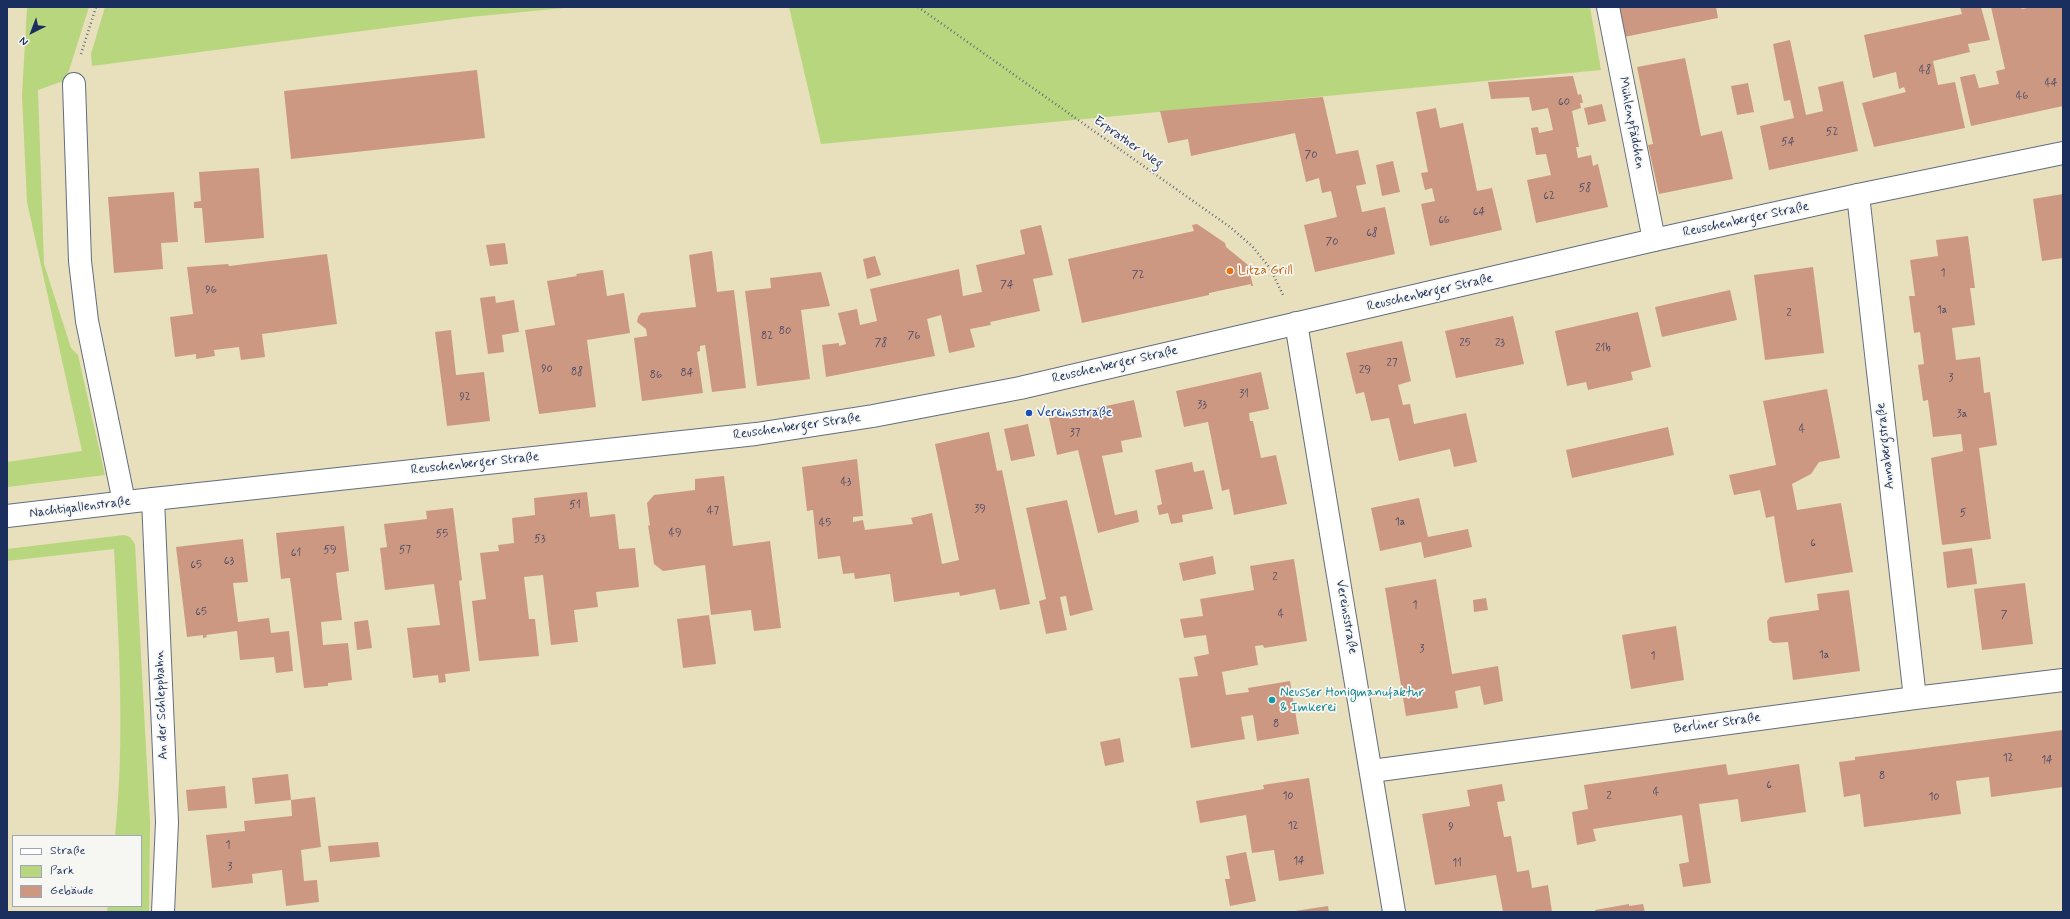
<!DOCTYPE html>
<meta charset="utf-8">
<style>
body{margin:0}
#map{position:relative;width:2070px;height:919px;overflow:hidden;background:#e8e0bc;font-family:Mynerve,sans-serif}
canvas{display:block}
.frame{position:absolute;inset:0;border:8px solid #1b2f5e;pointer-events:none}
.legend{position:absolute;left:12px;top:835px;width:130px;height:72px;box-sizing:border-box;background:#f6f6f2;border:1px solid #9ea6b7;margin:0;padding:5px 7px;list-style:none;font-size:12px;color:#1b2f5e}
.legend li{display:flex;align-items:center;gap:8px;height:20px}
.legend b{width:20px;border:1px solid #9ea6b7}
.north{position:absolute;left:12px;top:12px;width:40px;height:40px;-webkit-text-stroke:3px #f6f6f2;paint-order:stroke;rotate:222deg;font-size:11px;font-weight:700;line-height:16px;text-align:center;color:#1b2f5e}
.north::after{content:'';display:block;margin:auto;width:14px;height:18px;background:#1b2f5e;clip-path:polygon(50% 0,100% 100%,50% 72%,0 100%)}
</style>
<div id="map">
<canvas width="2070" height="919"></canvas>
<div class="frame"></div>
<ul class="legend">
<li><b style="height:5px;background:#fff"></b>Straße</li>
<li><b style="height:11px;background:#b7d67d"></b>Park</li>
<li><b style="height:11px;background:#cc9882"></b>Gebäude</li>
</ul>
<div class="north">N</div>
</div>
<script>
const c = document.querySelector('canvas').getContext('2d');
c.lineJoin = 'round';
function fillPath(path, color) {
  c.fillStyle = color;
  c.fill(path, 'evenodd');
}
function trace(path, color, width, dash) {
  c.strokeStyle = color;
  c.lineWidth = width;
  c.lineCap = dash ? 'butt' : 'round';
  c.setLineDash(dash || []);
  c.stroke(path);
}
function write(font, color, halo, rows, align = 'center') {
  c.font = font + ' Mynerve,sans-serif';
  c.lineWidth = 3.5;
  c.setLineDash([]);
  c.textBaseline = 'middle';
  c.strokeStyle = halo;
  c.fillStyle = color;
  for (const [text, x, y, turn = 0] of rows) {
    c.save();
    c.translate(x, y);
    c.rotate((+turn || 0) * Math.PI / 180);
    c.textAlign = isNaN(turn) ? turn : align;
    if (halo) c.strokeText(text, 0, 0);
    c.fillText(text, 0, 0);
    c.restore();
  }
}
const green = new Path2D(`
 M 27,7 L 89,7 L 66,80 L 38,90 L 44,264 L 71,348 L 78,355 L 105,475 L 7,487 L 7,462 L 82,451 L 27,202 L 22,96 Z
 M 105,7 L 575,7 L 470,17 L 92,66 L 91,54 Z
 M 789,7 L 1590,7 L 1601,70 L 821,144 Z
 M 124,535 L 130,537 L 135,544 L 150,822 L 149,912 L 107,912 L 108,906 L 141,906 L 141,836 L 115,836 C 125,741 119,644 114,549 L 7,561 L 7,549 Z`);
const building = new Path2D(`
 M 1619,7 L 1716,7 L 1718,18 L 1624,37 Z
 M 1960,7 L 1981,7 L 1990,40 L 1968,44 L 1970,52 L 1933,61 L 1938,85 L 1955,82 L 1965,128 L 1874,147 L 1862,103 L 1906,92 L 1904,87 L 1899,89 L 1896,72 L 1873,78 L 1864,35 L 1962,14 Z
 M 1991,7 L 2021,7 L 2022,9 L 2032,7 L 2063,7 L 2063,106 L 1971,126 L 1960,77 L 1975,74 L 1979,88 L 1999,84 L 1996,71 L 2005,69 Z
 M 1790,40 L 1806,115 L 1823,111 L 1818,87 L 1843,81 L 1858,151 L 1769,170 L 1760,126 L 1794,118 L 1790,100 L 1784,101 L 1773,44 Z
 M 1685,58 L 1701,136 L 1722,131 L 1733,179 L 1659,194 L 1648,145 L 1653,144 L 1637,67 Z
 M 477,70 L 485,138 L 291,159 L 284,91 Z
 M 1573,76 L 1578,95 L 1581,94 L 1583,103 L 1580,103 L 1581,108 L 1572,111 L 1579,147 L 1576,147 L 1578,158 L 1591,155 L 1593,166 L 1598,164 L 1608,207 L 1536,223 L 1527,180 L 1551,175 L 1546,154 L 1536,155 L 1531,128 L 1538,127 L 1539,133 L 1553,130 L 1548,108 L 1532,111 L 1529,97 L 1491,99 L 1488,82 Z
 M 1748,83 L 1754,112 L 1737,115 L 1731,86 Z
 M 1323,97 L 1336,154 L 1358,150 L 1366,184 L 1356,186 L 1362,212 L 1385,207 L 1395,254 L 1315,272 L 1304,225 L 1337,217 L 1331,191 L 1322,193 L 1319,178 L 1306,182 L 1295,133 L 1191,156 L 1188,139 L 1168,143 L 1160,111 Z
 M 1602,104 L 1606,121 L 1588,125 L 1584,108 Z
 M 1436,108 L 1440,128 L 1463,123 L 1477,191 L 1492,188 L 1502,230 L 1430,246 L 1421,204 L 1435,201 L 1432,188 L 1425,190 L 1421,173 L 1428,172 L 1416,112 Z
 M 1393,161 L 1400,192 L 1382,196 L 1376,165 Z
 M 259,168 L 264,238 L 205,243 L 202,208 L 194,208 L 194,202 L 201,201 L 199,172 Z
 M 174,192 L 178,242 L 161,243 L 163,269 L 114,273 L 108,197 Z
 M 2063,194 L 2063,258 L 2042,261 L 2033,199 Z
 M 1197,224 L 1225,243 L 1226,247 L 1248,265 L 1253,286 L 1251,286 L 1251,284 L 1209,293 L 1209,295 L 1082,323 L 1068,259 L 1194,231 L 1192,225 Z
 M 1041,225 L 1053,275 L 1033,279 L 1040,311 L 990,322 L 991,325 L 970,329 L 975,347 L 949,353 L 941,315 L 927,319 L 935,356 L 826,377 L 822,345 L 839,343 L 839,346 L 846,344 L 838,313 L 857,309 L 860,325 L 877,321 L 870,289 L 959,269 L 963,296 L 982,292 L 976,265 L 1025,254 L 1020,230 Z
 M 1968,236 L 1975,288 L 1970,288 L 1975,325 L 1952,328 L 1956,360 L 1980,357 L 1984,393 L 1990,392 L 1997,445 L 1979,448 L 1991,539 L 1942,545 L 1931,458 L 1963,451 L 1961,434 L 1933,437 L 1928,400 L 1923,401 L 1918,365 L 1924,364 L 1920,332 L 1914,333 L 1909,296 L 1915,296 L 1910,260 L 1938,256 L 1936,240 Z
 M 505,243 L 508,264 L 490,266 L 486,245 Z
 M 712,251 L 717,292 L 734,290 L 746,388 L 712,392 L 705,345 L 700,346 L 700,351 L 697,352 L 703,393 L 642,401 L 634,338 L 647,336 L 646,329 L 637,322 L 638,317 L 641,313 L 696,307 L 689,255 Z
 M 327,254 L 337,324 L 262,334 L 265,357 L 241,360 L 239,347 L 214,350 L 215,356 L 196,359 L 196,354 L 175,357 L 170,317 L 193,314 L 187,267 L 228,264 L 229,266 Z
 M 875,256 L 881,275 L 867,279 L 863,259 Z
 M 1813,267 L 1824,353 L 1765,360 L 1754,275 Z
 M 603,270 L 607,296 L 624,293 L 630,333 L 587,340 L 596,407 L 539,414 L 525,330 L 555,325 L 547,281 L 577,276 L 576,274 Z
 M 821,272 L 830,306 L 801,310 L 810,379 L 757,386 L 745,291 L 771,288 L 770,278 Z
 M 1730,290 L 1737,320 L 1662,337 L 1655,307 Z
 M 495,296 L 496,303 L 514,300 L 519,332 L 502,335 L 504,352 L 488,354 L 480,298 Z
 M 1638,312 L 1651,367 L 1631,372 L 1633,380 L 1588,390 L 1586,382 L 1567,386 L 1555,331 Z
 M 1513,316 L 1524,364 L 1456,378 L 1445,331 Z
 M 451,330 L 456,375 L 484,372 L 490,421 L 447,426 L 435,332 Z
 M 1402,341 L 1411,381 L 1398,385 L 1403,405 L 1410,404 L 1414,424 L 1466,413 L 1477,462 L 1454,467 L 1450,449 L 1399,461 L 1389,418 L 1371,421 L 1364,392 L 1356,394 L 1346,353 Z
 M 1261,372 L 1269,409 L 1249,413 L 1250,421 L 1253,421 L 1261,458 L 1276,455 L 1287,504 L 1234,515 L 1229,489 L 1222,491 L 1208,422 L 1184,427 L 1176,391 Z
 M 1827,389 L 1840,458 L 1819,462 L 1811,474 L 1792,484 L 1797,510 L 1841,503 L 1853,572 L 1785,583 L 1774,516 L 1766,518 L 1760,490 L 1734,495 L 1729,475 L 1776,465 L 1763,401 Z
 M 1134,400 L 1142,437 L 1121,441 L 1123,452 L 1102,456 L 1115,515 L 1137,510 L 1139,522 L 1098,533 L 1078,450 L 1057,455 L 1049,418 Z
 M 1028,424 L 1035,456 L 1011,461 L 1004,429 Z
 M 1668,427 L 1674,455 L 1572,478 L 1566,450 Z
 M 989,432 L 997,471 L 1002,470 L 1030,604 L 1000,610 L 995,589 L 960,596 L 959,592 L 894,602 L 890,574 L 855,579 L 854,573 L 843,574 L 840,556 L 818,559 L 813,510 L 807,511 L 802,467 L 857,459 L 863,516 L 853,517 L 853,522 L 863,520 L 865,530 L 913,524 L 911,518 L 932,513 L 942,564 L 959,560 L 935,444 Z
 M 1192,462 L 1194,472 L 1204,470 L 1213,509 L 1182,515 L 1183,522 L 1171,524 L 1168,513 L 1159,515 L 1157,506 L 1162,504 L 1155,470 Z
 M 724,476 L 733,546 L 770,541 L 781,628 L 754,631 L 751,610 L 711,615 L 705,565 L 663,571 L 654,564 L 648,525 L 650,526 L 647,503 L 654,495 L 695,490 L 695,479 Z
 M 587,492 L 590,517 L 615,514 L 619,549 L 635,548 L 639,587 L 596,592 L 598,607 L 574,610 L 578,642 L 551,645 L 543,575 L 524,577 L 529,619 L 535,619 L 539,656 L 479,661 L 472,601 L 486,599 L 480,553 L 499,551 L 498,545 L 514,543 L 512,518 L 535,515 L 534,498 Z
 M 1419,498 L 1428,537 L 1468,529 L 1472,547 L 1424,558 L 1421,542 L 1380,551 L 1371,508 Z
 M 1067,500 L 1093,610 L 1070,616 L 1066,596 L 1060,597 L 1067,630 L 1046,634 L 1039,601 L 1046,599 L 1026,508 Z
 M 453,508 L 462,580 L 459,581 L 470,671 L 445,674 L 446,682 L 439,683 L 438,675 L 413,678 L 407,628 L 440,625 L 434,584 L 385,590 L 380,548 L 387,547 L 384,524 L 427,519 L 426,511 Z
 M 344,526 L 349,571 L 336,573 L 342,620 L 321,622 L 323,645 L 348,643 L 352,680 L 328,683 L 328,686 L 304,688 L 290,578 L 281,579 L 276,533 Z
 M 243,539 L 248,582 L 233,583 L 238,622 L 269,618 L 271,633 L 289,631 L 293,671 L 276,673 L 274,657 L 240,660 L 237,631 L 206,635 L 207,637 L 203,638 L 203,635 L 187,637 L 176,547 Z
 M 1972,548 L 1977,584 L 1947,588 L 1943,552 Z
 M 1213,556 L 1216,574 L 1183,581 L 1179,563 Z
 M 1294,559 L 1307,641 L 1264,648 L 1263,645 L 1255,646 L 1258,665 L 1222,672 L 1226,695 L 1249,692 L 1248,688 L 1290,681 L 1299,734 L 1257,741 L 1253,715 L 1241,717 L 1245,739 L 1191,748 L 1179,678 L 1198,676 L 1194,657 L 1209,654 L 1206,635 L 1184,638 L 1180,619 L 1203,616 L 1200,599 L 1254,590 L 1250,566 Z
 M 1436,579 L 1452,674 L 1498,666 L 1503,701 L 1484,705 L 1480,686 L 1455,691 L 1458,708 L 1406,716 L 1385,588 Z
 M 2025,583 L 2033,644 L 1982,650 L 1974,589 Z
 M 1849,590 L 1860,671 L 1793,680 L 1788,642 L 1773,643 L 1769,640 L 1767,621 L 1770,617 L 1819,610 L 1817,594 Z
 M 1486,598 L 1488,610 L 1474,612 L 1473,600 Z
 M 709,615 L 716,664 L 683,668 L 677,619 Z
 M 368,620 L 372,648 L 357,650 L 354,622 Z
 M 1676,626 L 1684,680 L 1631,689 L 1622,635 Z
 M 2063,730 L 2063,787 L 1991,797 L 1989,777 L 1956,781 L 1961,814 L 1864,827 L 1860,794 L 1844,797 L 1839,762 L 1855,760 L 1855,757 Z
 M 1120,738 L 1124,762 L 1105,766 L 1100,742 Z
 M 1726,764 L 1728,775 L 1799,764 L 1806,812 L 1741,822 L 1738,799 L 1699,804 L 1711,883 L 1683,887 L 1679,864 L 1689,862 L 1682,815 L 1593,829 L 1596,841 L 1577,845 L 1572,812 L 1588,809 L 1584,785 Z
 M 288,774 L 291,800 L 315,797 L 321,847 L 301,850 L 304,881 L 317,880 L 319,902 L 286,906 L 282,870 L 252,874 L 253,883 L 212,888 L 206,835 L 245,831 L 244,821 L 292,816 L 291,800 L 255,804 L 252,778 Z
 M 1309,778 L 1324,874 L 1279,881 L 1274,850 L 1252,853 L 1246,815 L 1200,823 L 1196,801 L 1264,789 L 1263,785 Z
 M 1502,784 L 1505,801 L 1497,802 L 1504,837 L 1511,836 L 1517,872 L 1529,870 L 1532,888 L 1548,885 L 1552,912 L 1503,912 L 1496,875 L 1435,885 L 1422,814 L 1470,806 L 1467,790 Z
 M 225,786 L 227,808 L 188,811 L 186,790 Z
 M 378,842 L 380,857 L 330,862 L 328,846 Z
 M 1246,852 L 1256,901 L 1230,906 L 1225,879 L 1230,879 L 1226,856 Z
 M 1629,904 L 1629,906 L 1643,904 L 1645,912 L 1595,912 L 1595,910 Z
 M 1328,906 L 1329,912 L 1296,912 L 1295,911 Z`);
const path = new Path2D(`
 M 918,7 L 1230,227 L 1252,246 L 1270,268 L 1283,295
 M 81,54 L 96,7`);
const minor = new Path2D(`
 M 1608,7 L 1654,240
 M 74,84 L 80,261 L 87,321 L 124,502
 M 1858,195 L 1915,698
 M 153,499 L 167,822 L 163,912
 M 1372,771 L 1915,698 L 2063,680`);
const major = new Path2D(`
 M 1296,323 L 1394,912
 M 7,516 L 153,499 L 756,434 L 873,416 L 1020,388 L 1654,240 L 1858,195 L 2063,153`);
const markers = [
 [1230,271,4,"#e8710a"],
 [1029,413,4,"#1a4fb4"],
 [1272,700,4,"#0f9aa8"]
];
const numberNames = [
 ["48",1925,71],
 ["44",2051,84],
 ["46",2022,97],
 ["60",1564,103],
 ["52",1832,133],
 ["54",1788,143],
 ["70",1311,156],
 ["58",1585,189],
 ["62",1549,197],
 ["64",1479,213],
 ["66",1444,221],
 ["68",1372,234],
 ["70",1332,243],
 ["1",1943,274],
 ["72",1138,276],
 ["74",1007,286],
 ["96",211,291],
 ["1a",1942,311],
 ["2",1789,314],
 ["80",785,332],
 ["82",767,337],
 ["76",914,337],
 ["78",881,344],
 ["25",1465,344],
 ["23",1500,344],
 ["21b",1603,349],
 ["27",1392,364],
 ["90",547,370],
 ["29",1365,371],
 ["88",577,373],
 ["84",687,374],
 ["86",656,376],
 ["3",1951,379],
 ["31",1244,395],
 ["92",465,398],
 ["33",1202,406],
 ["3a",1962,415],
 ["4",1802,430],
 ["37",1075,434],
 ["43",846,483],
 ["51",575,506],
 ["39",980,510],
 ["47",713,512],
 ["5",1963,514],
 ["1a",1400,523],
 ["45",825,524],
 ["49",675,534],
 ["55",442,535],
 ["53",540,540],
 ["6",1813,544],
 ["59",330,551],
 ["57",405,551],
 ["61",296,554],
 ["63",229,562],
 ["65",196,566],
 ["2",1275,578],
 ["1",1415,606],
 ["65",201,613],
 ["4",1281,615],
 ["7",2004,616],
 ["3",1422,650],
 ["1a",1824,656],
 ["1",1653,657],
 ["8",1276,725],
 ["12",2008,759],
 ["14",2047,761],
 ["8",1882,777],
 ["6",1769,786],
 ["4",1656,793],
 ["10",1288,797],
 ["2",1609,797],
 ["10",1934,798],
 ["12",1293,827],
 ["9",1451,828],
 ["1",228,846],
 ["14",1299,862],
 ["11",1457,864],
 ["3",230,868]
];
const streetNames = [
 ["Mühlenpfädchen",1631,123,79],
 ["Erprather Weg",1128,143,35],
 ["Reuschenberger Straße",1746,220,-12],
 ["Reuschenberger Straße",1430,293,-13],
 ["Reuschenberger Straße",1115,365,-13],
 ["Reuschenberger Straße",797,427,-8],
 ["Annabergstraße",1886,446,-96],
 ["Reuschenberger Straße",475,464,-6],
 ["Nachtigallenstraße",80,508,-7],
 ["Vereinsstraße",1346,617,80],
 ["An der Schleppbahn",162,705,-92],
 ["Berliner Straße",1717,724,-8]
];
const foodNames = [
 ["Litza Grill",1238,271]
];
const transitNames = [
 ["Vereinsstraße",1037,413]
];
const cultureNames = [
 ["Neusser Honigmanufaktur",1280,693],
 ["& Imkerei",1280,708]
];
fillPath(green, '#b7d67d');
fillPath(building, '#cc9882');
trace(minor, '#636d7f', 24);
trace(major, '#636d7f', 24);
trace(path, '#636d7f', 2.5, [1, 3]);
trace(minor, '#fff', 22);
trace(major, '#fff', 22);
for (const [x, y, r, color] of markers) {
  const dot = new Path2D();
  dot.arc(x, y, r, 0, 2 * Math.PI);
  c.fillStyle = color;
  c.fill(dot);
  trace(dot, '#f6f6f2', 1.5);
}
write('11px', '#474967', null, numberNames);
write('13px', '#1b2f5e', '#f6f6f2', streetNames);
write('13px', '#c56008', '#f6f6f2', foodNames, 'left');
write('13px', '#164399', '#f6f6f2', transitNames, 'left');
write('13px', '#0d838f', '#f6f6f2', cultureNames, 'left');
</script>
